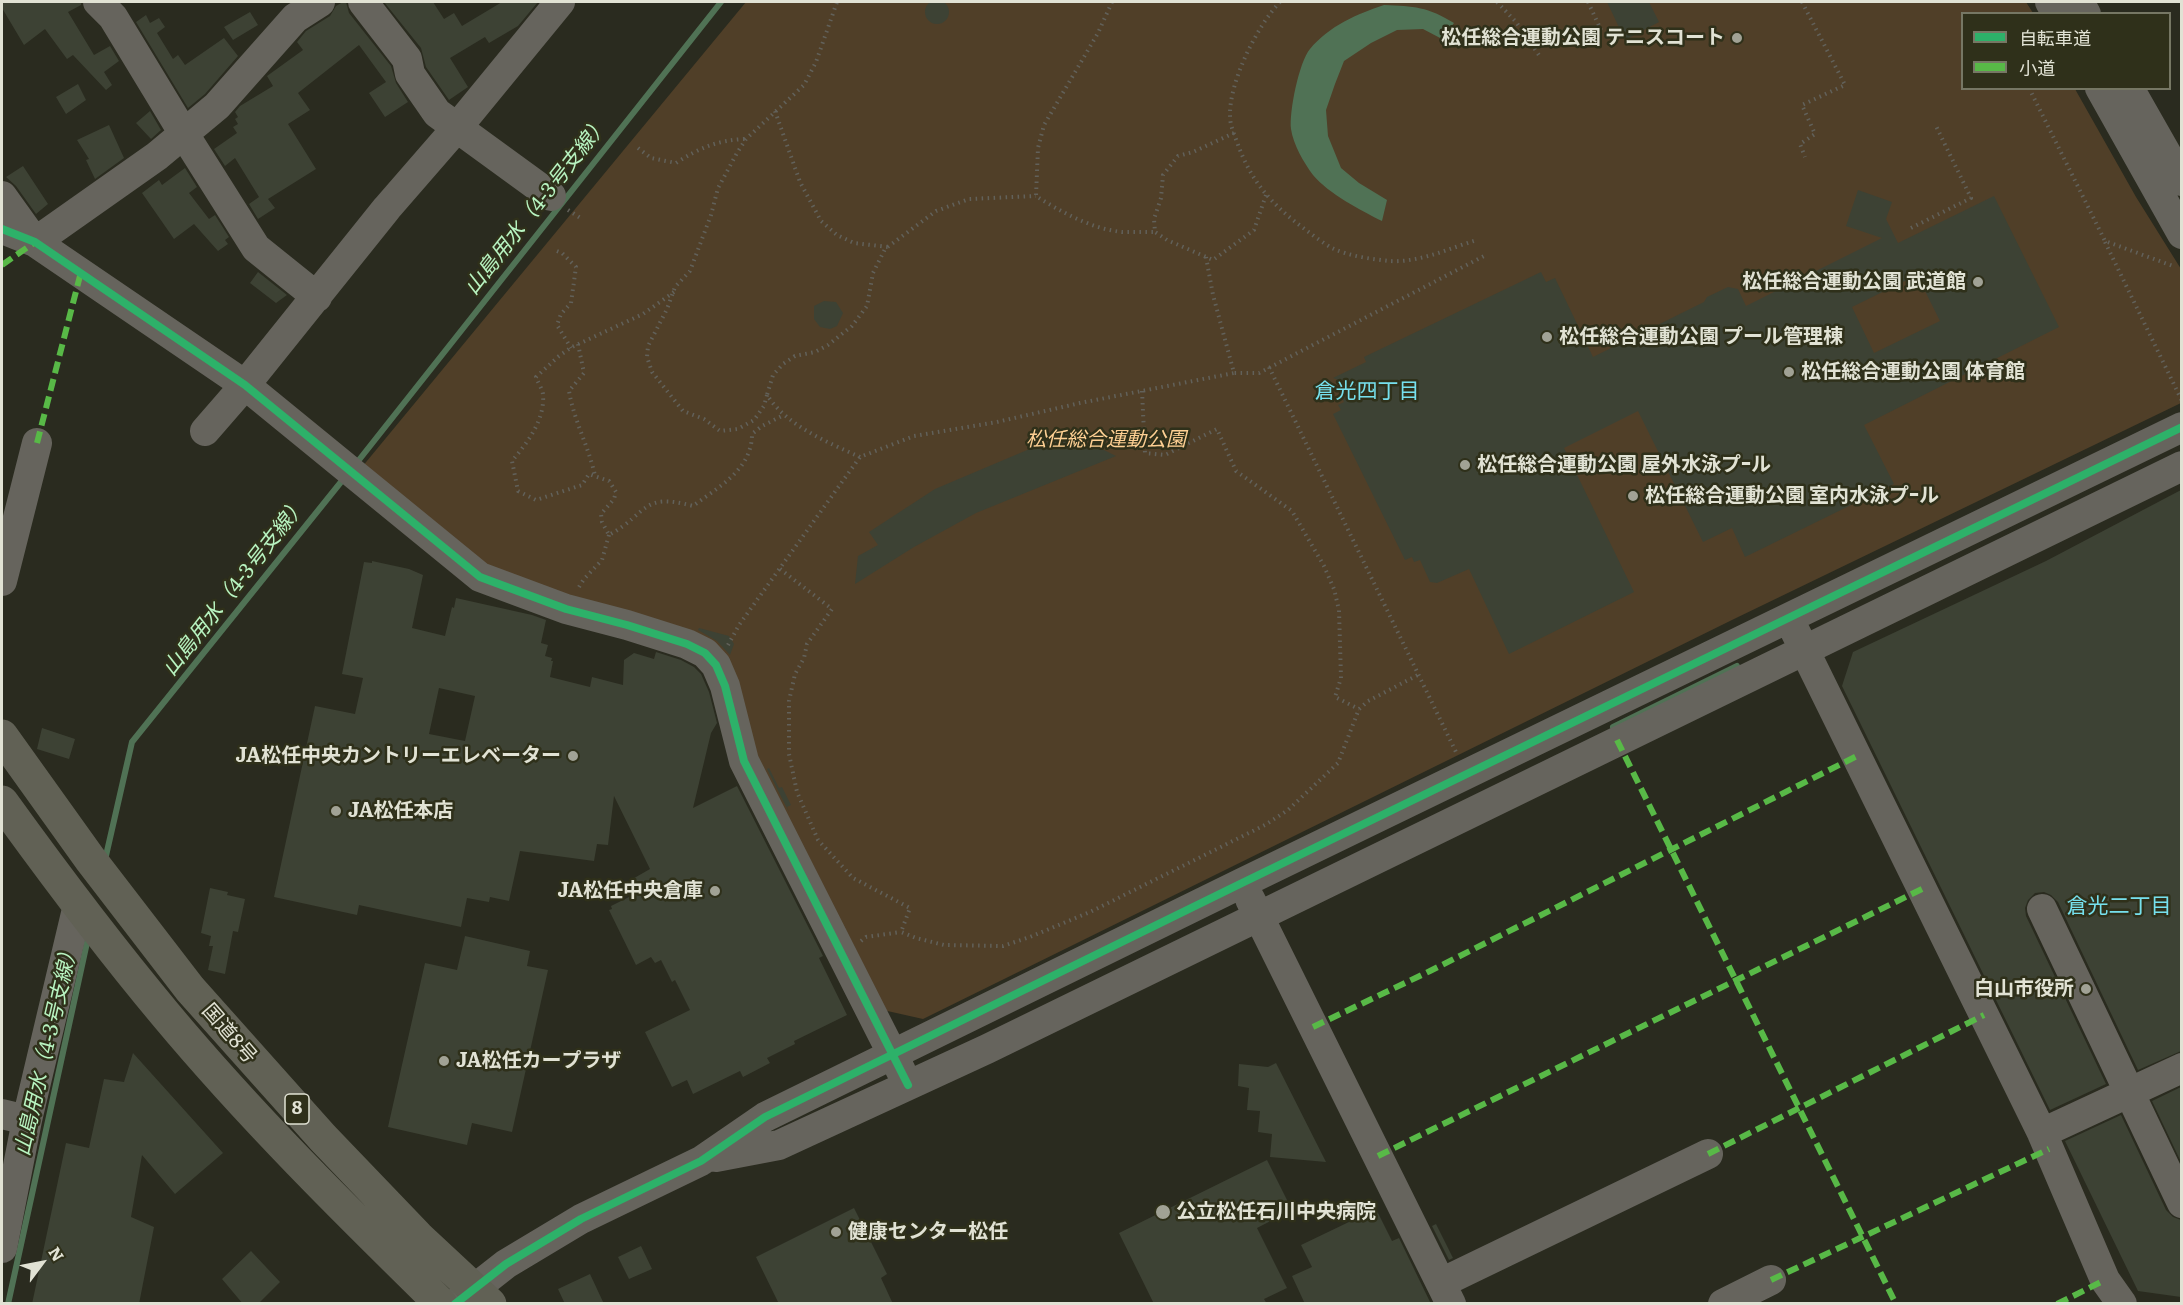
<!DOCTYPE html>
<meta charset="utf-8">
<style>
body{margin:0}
#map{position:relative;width:2183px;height:1305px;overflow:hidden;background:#2a2b1f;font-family:Literata,"Noto Sans JP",serif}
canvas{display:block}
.frame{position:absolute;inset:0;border:3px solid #e1e2d4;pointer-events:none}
.legend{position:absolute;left:1961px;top:12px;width:210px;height:78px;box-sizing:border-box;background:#2f301a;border:2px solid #767764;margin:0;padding:8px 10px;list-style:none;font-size:18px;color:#e1e2d4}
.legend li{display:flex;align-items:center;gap:12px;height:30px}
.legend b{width:30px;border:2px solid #767764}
.north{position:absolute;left:12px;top:1233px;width:60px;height:60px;-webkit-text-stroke:4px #2f301a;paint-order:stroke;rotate:58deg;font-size:16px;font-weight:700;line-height:24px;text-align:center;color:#e1e2d4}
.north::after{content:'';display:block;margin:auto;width:21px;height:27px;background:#e1e2d4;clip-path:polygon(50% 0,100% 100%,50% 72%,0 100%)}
</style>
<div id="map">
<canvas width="2183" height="1305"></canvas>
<div class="frame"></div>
<ul class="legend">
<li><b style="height:8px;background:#2db169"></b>自転車道</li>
<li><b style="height:8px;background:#58b947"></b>小道</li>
</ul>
<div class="north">N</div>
</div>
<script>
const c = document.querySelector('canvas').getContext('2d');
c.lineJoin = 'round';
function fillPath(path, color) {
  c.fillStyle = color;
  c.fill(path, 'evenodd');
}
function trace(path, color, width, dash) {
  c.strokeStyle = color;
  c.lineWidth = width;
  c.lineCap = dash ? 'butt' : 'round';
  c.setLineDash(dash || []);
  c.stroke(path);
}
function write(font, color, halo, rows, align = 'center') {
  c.font = font + ' Literata,"Noto Sans JP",serif';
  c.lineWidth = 5;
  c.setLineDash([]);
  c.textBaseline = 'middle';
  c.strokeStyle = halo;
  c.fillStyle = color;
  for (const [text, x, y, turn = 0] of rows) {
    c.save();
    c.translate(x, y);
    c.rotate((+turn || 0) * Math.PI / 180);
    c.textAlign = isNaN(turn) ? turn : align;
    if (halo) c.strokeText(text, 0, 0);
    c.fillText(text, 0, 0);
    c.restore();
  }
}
const green = new Path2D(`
 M 746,2 L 2026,2 L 2033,13 L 1962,14 L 1962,88 L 2075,89 L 2136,197 L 2181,269 L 2181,403 L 1734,619 L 923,1019 L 883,1010 L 759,760 L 724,657 L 507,581 L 362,467 Z`);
const water = new Path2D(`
 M 1384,5 C 1414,6 1428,7 1454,23 L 1442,39 L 1423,29 L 1397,30 L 1371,43 L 1344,61 L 1335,84 L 1326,110 L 1328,136 L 1341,168 L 1359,183 L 1387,200 L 1382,221 C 1360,210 1329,194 1313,175 C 1304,163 1293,144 1291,129 C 1289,112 1299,62 1310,49 C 1329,26 1357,14 1384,5 Z`);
const stream = new Path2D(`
 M 355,465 L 721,2
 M 1613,727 L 1737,666
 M 105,860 L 132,742 L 345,477
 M 8,1304 L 88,938`);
const building = new Path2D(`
 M925 12a12 12 0 1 1 24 0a12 12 0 1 1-24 0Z
 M 2,2 L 81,2 L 81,5 L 68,12 L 94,55 L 110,46 L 119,61 L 104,72 L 112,85 L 106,90 L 73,55 L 67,59 L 45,29 L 24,45 L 2,8 Z
 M 343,2 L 346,2 L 349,13 L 391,66 L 396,83 L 408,102 L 385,117 L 369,93 L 386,82 L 359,45 L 298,93 L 310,110 L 288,124 L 316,169 L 268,199 L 275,208 L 258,219 L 249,204 L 259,197 L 235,158 L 225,166 L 214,149 L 237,133 L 233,127 L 238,124 L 235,119 L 238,117 L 235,112 L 240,106 L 273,86 L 267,76 L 303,50 L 297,42 L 306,31 L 330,16 L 336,6 Z
 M 384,2 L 433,2 L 444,19 L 454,13 L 462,26 L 502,2 L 538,2 L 518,26 L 489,43 L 485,37 L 450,58 L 468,87 L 449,100 L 426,67 L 421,48 Z
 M 1607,2 L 1649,2 L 1659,22 L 1625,40 Z
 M 250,12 L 258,25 L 233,40 L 224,27 Z
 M 146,15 L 150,23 L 159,18 L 165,27 L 157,33 L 173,59 L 178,55 L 185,65 L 224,38 L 238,56 L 205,94 L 188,108 L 136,22 Z
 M 78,84 L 86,100 L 66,114 L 56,97 Z
 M 150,111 L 161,130 L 151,139 L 136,123 Z
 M 109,125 L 124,158 L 95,179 L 86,160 L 89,159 L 77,140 Z
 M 23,166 L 48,204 L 36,214 L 16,186 L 6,177 Z
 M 185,168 L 197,187 L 189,193 L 209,219 L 215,215 L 229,237 L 225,240 L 228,244 L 218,251 L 194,224 L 174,239 L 142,193 L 159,180 L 162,185 Z
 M 1858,190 L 1892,202 L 1886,219 L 1898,243 L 1994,196 L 2059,327 L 1864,425 L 1894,484 L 1745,557 L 1732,528 L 1703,542 L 1638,411 L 1564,448 L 1634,592 L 1509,654 L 1469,569 L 1437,583 L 1430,582 L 1420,560 L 1414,562 L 1412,557 L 1405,560 L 1333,414 L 1341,410 L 1338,405 L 1344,402 L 1342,398 L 1360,388 L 1333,378 L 1366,362 L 1364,357 L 1541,272 L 1546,282 L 1555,278 L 1593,357 L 1704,302 L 1707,297 L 1728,287 L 1738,289 L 1746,306 L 1882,238 L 1846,226 ZM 1917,275 L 1940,321 L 1874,353 L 1852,307 Z
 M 258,272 L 287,295 L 276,303 L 250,283 Z
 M 824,301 L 836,302 L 843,313 L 837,326 L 830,329 L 820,327 L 814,319 L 814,306 Z
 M 1065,434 L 1070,450 L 1092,444 L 1116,456 L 976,513 L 914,547 L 855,584 L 858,556 L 878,545 L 869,532 L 935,489 Z
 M 2181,490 L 2181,1051 L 2138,1070 L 2058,902 L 2051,895 L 2044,892 L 2035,893 L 2028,900 L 2025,908 L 2026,916 L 2106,1084 L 2050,1110 L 1842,686 L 1853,652 L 2046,561 Z
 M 372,561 L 409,569 L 423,575 L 412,628 L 445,636 L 452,607 L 454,608 L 456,598 L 532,615 L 546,620 L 541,643 L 548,645 L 545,656 L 552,658 L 551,661 L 553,661 L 550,677 L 590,687 L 592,677 L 623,685 L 624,660 L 634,653 L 654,659 L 656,652 L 681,660 L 694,667 L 701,674 L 709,692 L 717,723 L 711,733 L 693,808 L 737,786 L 823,956 L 819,958 L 847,1015 L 794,1041 L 795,1044 L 767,1058 L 770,1063 L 743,1077 L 740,1071 L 693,1094 L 687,1080 L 672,1087 L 645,1032 L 690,1010 L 675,980 L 672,982 L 661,960 L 655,963 L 651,957 L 636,965 L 609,910 L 612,909 L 611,906 L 635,894 L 629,881 L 650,869 L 614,796 L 608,845 L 597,844 L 594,861 L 520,851 L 509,901 L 490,897 L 489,902 L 467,898 L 461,927 L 359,905 L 357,915 L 274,897 L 315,706 L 355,714 L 363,678 L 342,674 L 364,562 L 372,563 ZM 439,688 L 475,696 L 465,741 L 429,734 Z
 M 699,628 L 729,636 L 734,644 L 730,655 L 717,641 L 698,630 Z
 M 42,728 L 75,739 L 69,759 L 37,749 Z
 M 769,768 L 779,788 L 782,787 L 791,805 L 787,807 L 789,812 L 767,769 Z
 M 210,888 L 228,892 L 227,895 L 245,899 L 238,932 L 233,931 L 225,974 L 208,970 L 213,946 L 209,946 L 211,936 L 201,933 Z
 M 465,936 L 530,951 L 527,966 L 548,970 L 512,1132 L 472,1123 L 467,1145 L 388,1127 L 425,963 L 457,970 Z
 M 133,1053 L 223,1153 L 175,1194 L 142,1155 L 131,1217 L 154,1227 L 139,1304 L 32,1304 L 66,1143 L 89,1148 L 104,1079 L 124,1082 Z
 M 1276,1063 L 1326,1162 L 1270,1157 L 1272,1134 L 1258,1132 L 1260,1111 L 1247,1110 L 1249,1088 L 1238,1086 L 1239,1064 L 1268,1067 Z
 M 2181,1087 L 2181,1162 L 2152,1101 Z
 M 2121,1115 L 2166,1210 L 2173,1217 L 2181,1220 L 2181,1297 L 2138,1291 L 2065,1141 Z
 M 1267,1160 L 1292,1210 L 1257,1228 L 1287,1288 L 1264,1299 L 1267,1304 L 1154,1304 L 1119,1233 Z
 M 854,1208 L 887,1274 L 881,1278 L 893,1304 L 779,1304 L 756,1257 Z
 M 1376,1209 L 1392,1241 L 1399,1238 L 1431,1304 L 1305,1304 L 1292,1276 L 1312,1267 L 1301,1245 Z
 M 1436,1224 L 1453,1258 L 1449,1260 L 1432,1226 Z
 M 641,1246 L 652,1269 L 629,1279 L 618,1257 Z
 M 251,1251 L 280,1282 L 258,1304 L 243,1304 L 222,1279 Z
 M 590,1274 L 604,1304 L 565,1304 L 558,1289 Z`);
const path = new Path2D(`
 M 1112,2 L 1098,33 L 1044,125 L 1038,148 L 1036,196 C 1061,212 1092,229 1122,232 C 1133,232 1144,232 1155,232
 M 1280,2 C 1257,26 1229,82 1230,116 C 1230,125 1234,134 1237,142 C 1251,182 1272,205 1306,230 C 1314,236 1323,243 1332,248 C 1348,256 1371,259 1389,261 C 1419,263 1450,248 1477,240
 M 1497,2 L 1516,22 L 1541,58
 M 1588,2 L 1601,30
 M 1802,2 L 1845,85 L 1802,105 L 1815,134 L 1800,144 L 1805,157
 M 2029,88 L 2105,241 L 2173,266
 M 775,111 L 800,182 L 821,221 L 837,235 L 854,243 L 888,247
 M 1234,133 L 1193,152 L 1178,156 L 1163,175 L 1161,198 L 1154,219 L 1155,232 L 1167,240 L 1213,260 L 1254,230 L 1266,195
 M 638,148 L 651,158 L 676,163 C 699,148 718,140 745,139
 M 568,210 L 582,219
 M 1911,228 L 1971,198 L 1935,124
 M 2105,242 L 2182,401
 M 557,251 L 562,253 L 576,267 L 571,303 L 561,314 L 557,325 L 571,348
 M 1206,257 L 1213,295 L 1234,373 L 1259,373 L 1484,256
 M 674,292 L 643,314 L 572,347 L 559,356 L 536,377 C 538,383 543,390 543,395 C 545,420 527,443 512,461 L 518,491 L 536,500 L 582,485 L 589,474 L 609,481 L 616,492 L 614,499 L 601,514 L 602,522 L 609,535 C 649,513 641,492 693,506 C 718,487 752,470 752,434 L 762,426 L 784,415
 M 578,344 L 584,373 L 569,391 C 574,421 589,447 595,476
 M 1269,367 L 1456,752
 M 1142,391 L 1145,453 L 1165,455 L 1217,429 L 1236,471 L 1292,511 L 1324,566 L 1334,589 L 1339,610 L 1341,678 L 1335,697 L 1359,709
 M 767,395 L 764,406 L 754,420 L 738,429 L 720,431 L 704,419 L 683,411 L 652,372 L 647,357 L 648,346 L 667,309 L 675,287 L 690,271 L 711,215 L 718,188 L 737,153 L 746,139 L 804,85 L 816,62 L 837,2
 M 860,457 C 827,442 787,426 767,395 L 773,375 L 783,364 L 795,356 L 815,352 L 828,345 L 852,326 L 867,306 L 873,273 L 885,249 L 936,211 L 969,199 L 1036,196
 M 780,569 L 832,609 L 807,644 L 804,658 L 795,674 L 789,701 L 789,754 L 797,792 L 818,840 L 853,878 L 910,908 L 901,932 L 916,938 L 944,945 L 1003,946 L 1030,937 L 1090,912 L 1265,825 L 1288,810 L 1338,763 L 1359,709 L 1368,701 L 1418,675
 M 579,587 L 584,579 L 602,560 L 609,535
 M 728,645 L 739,625 L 860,457 L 914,436 L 997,422 L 1080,403 L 1234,373
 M 861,941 L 866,937 L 901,932`);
const minor = new Path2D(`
 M 98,2 L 113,17 L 184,134 L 256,248 L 317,297
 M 363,2 L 407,59 L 410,74 L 437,113 L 551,196
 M 2050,2 L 2057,14
 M 2079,2 L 2086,14
 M 2100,88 L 2182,234
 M 2129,88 L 2182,181
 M 2,196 L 35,242 L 157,156 L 217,106 L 295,18 L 320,2
 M 2,229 L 35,242 L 245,385 L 480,577 L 566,609 L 627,625 L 687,644 L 705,653 L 716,665 L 725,686 L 744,761 L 901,1071
 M 205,431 L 245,385 L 387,208 L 460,124 L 560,2
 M 2,581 L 37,443
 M 1795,631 L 2042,1133 L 2105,1280 L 2122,1304
 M 1250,899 L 1451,1304
 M 2042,909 L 2182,1203
 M 2,1114 L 27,1120 L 78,905
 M 2042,1133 L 2182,1068
 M 716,1157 L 779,1145 L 987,1049 L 2182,466
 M 2,1248 L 27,1120
 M 1441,1283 L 1708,1154
 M 455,1304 L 506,1264 L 581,1219 L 701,1161 L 765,1117 L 1242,883 L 2182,427
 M 1723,1304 L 1771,1280`);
const highway = new Path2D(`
 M 2,736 L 90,859 L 190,989 L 323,1138 L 418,1237 L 490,1304
 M 2,802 C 54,874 108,946 165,1014 C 250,1116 346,1211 441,1304`);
const quiet = new Path2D(`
 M 2,265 L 35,242
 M 37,443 L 81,272
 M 1617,740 L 1896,1304
 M 1313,1027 L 1430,971 L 1857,756
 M 1708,1154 L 1984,1015
 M 1378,1156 L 1922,889
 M 1771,1280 L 2049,1149
 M 2057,1304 L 2105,1280`);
const cycleway = new Path2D(`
 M 2,229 L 35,242 L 245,385 L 480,577 L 566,609 L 627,625 L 687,644 L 705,653 L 716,665 L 725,686 L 744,761 L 908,1085
 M 455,1304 L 506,1264 L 581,1219 L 701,1161 L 765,1117 L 1242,883 L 2182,427`);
const markers = [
 [1737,38,6,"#a1a295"],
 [1978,282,6,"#a1a295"],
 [1547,337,6,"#a1a295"],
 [1789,372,6,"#a1a295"],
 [1465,465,6,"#a1a295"],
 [1633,496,6,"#a1a295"],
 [573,756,6,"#a1a295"],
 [336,811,6,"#a1a295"],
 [715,891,6,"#a1a295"],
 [2086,989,6,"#a1a295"],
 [444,1061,6,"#a1a295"],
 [1163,1212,8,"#a1a295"],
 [836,1232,6,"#a1a295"]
];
const shields = [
 [297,1109,24]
];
const shieldNames = [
 ["8",297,1109]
];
const poiNames = [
 ["松任総合運動公園 テニスコート",1725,38,"right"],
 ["松任総合運動公園 武道館",1966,282,"right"],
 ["松任総合運動公園 プール管理棟",1559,337],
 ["松任総合運動公園 体育館",1801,372],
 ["松任総合運動公園 屋外水泳プｰル",1477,465],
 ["松任総合運動公園 室内水泳プｰル",1645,496],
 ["JA松任中央カントリーエレベーター",561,756,"right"],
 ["JA松任本店",348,811],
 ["JA松任中央倉庫",703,891,"right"],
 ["白山市役所",2074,989,"right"],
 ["JA松任カープラザ",456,1061],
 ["公立松任石川中央病院",1176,1212],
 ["健康センター松任",848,1232]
];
const parkNames = [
 ["松任総合運動公園",1106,440]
];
const streetNames = [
 ["国道8号",229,1034,49]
];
const waterNames = [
 ["山島用水（4-3号支線）",537,206,-52],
 ["山島用水（4-3号支線）",235,587,-52],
 ["山島用水（4-3号支線）",47,1049,-77]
];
const neighbourhoodNames = [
 ["倉光四丁目",1367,392],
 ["倉光二丁目",2119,907]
];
fillPath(green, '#503f28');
fillPath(water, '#507255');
trace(stream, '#507255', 6);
fillPath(building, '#3d4234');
trace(path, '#62615a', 4, [1.5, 4.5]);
trace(minor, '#66645d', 30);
trace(highway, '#616155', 33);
trace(quiet, '#58b947', 6, [12, 6]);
trace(cycleway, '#2db169', 8);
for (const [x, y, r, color] of markers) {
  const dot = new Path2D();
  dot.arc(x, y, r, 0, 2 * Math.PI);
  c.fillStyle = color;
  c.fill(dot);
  trace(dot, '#2f301a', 2);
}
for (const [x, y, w] of shields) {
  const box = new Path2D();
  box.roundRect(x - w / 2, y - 15, w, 30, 4.5);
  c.fillStyle = '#2f301a';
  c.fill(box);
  trace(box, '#e1e2d4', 1.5);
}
write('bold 18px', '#e1e2d4', null, shieldNames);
write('bold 20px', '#e1e2d4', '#2f301a', poiNames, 'left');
write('italic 20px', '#fdcf93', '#2f301a', parkNames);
write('20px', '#e1e2d4', '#2f301a', streetNames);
write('italic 21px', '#b8f4c1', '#2f301a', waterNames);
write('21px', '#76e0ed', '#2f301a', neighbourhoodNames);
</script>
